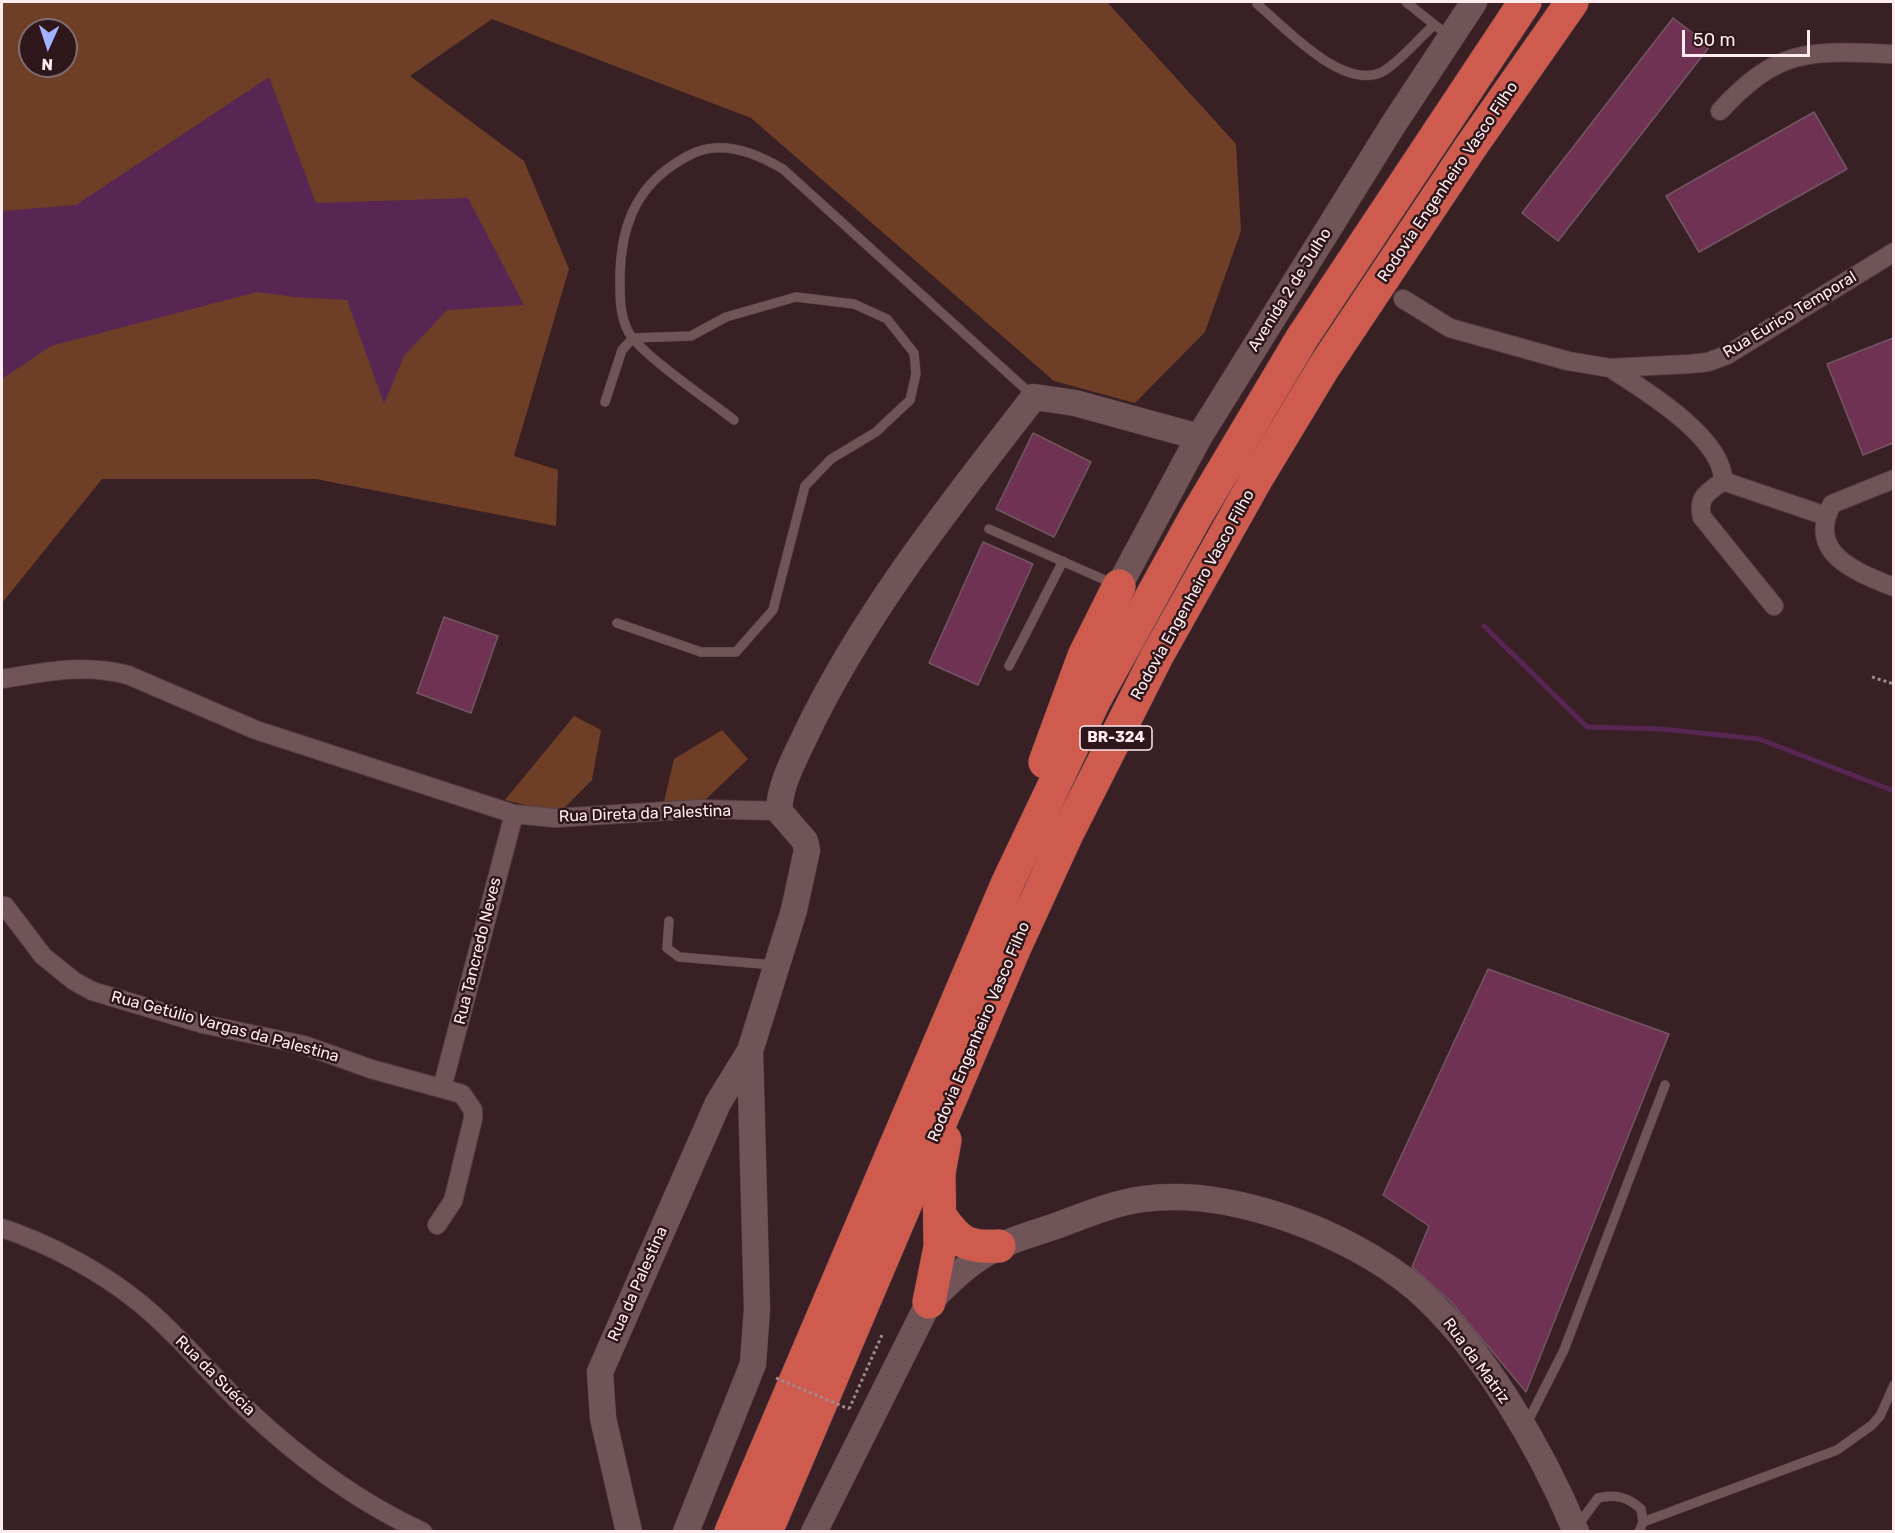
<!DOCTYPE html>
<meta charset="utf-8">
<style>
body{margin:0}
#map{position:relative;width:1895px;height:1533px;overflow:hidden;background:#392024;font-family:Rubik,sans-serif}
canvas{display:block}
.frame{position:absolute;inset:0;border:3px solid #feecee;pointer-events:none}
.north{position:absolute;left:18px;top:18px;width:60px;height:60px;box-sizing:border-box;background:#2e161a;border:2px solid #816c6f;border-radius:50%;rotate:183deg;font-size:16px;font-weight:700;line-height:24px;text-align:center;color:#feecee}
.north::after{content:'';display:block;margin:auto;width:21px;height:27px;background:#a2b2fd;clip-path:polygon(50% 0,100% 100%,50% 72%,0 100%)}
.scale{position:absolute;left:1682px;top:30px;width:128px;height:27px;box-sizing:border-box;border:3px solid #feecee;border-top:0;padding-left:8px;font-size:18px;line-height:21px;white-space:nowrap;color:#feecee;-webkit-text-stroke:4px #2e161a;paint-order:stroke}
</style>
<div id="map">
<canvas width="1895" height="1533"></canvas>
<div class="frame"></div>
<div class="north">N</div>
<div class="scale">50 m</div>
</div>
<script>
const c = document.querySelector('canvas').getContext('2d');
c.lineJoin = 'round';
function fillPath(path, color) {
  c.fillStyle = color;
  c.fill(path, 'evenodd');
}
function trace(path, color, width, dash) {
  c.strokeStyle = color;
  c.lineWidth = width;
  c.lineCap = dash ? 'butt' : 'round';
  c.setLineDash(dash || []);
  c.stroke(path);
}
function write(font, color, halo, rows, align = 'center') {
  c.font = font + ' Rubik,sans-serif';
  c.lineWidth = 5;
  c.setLineDash([]);
  c.textBaseline = 'middle';
  c.strokeStyle = halo;
  c.fillStyle = color;
  for (const [text, x, y, turn = 0] of rows) {
    c.save();
    c.translate(x, y);
    c.rotate((+turn || 0) * Math.PI / 180);
    c.textAlign = isNaN(turn) ? turn : align;
    if (halo) c.strokeText(text, 0, 0);
    c.fillText(text, 0, 0);
    c.restore();
  }
}
const green = new Path2D(`
 M 2,2 L 1107,2 L 1236,144 L 1241,231 L 1205,332 L 1135,403 L 1054,381 L 751,118 L 492,19 L 410,76 L 524,161 L 569,269 L 514,456 L 558,470 L 556,526 L 316,479 L 102,479 L 2,603 ZM 30,30 L 66,30 L 66,66 L 30,66 Z
 M 574,716 L 601,730 L 592,780 L 559,813 L 505,800 Z
 M 722,730 L 748,759 L 701,804 L 663,806 L 674,759 Z`);
const water = new Path2D(`
 M 269,77 L 316,203 L 468,198 L 524,305 L 447,310 L 404,356 L 384,404 L 347,300 L 294,297 L 257,292 L 51,346 L 2,379 L 2,211 L 76,205 Z`);
const stream = new Path2D(`
 M 1484,626 L 1587,727 L 1661,729 L 1759,739 L 1894,791`);
const building = new Path2D(`
 M 1673,18 L 1710,46 L 1558,241 L 1522,213 Z
 M 1814,112 L 1847,169 L 1699,252 L 1666,196 Z
 M 1893,338 L 1893,443 L 1863,455 L 1827,364 Z
 M 1033,433 L 1091,462 L 1054,537 L 996,509 Z
 M 983,542 L 1033,564 L 978,685 L 929,663 Z
 M 444,617 L 498,636 L 471,713 L 417,693 Z
 M 1488,969 L 1669,1034 L 1526,1392 L 1450,1301 L 1412,1267 L 1429,1226 L 1383,1195 Z`);
const path = new Path2D(`
 M 1872,677 L 1894,684
 M 849,1409 L 882,1335`);
const service = new Path2D(`
 M 1406,2 L 1450,37
 M 1257,4 C 1285,27 1342,91 1382,72 C 1400,62 1418,39 1434,25
 M 605,402 L 622,350 L 633,338 L 691,336 L 726,317 L 796,297 L 854,304 L 887,319 L 914,353 L 916,374 L 910,400 L 876,432 L 831,459 L 805,486 L 773,610 L 736,652 L 701,652 L 617,623
 M 734,420 C 710,401 643,356 629,333 C 619,315 620,295 620,275 C 621,230 634,191 673,165 C 685,157 698,149 714,148 C 739,146 762,157 783,169 L 1032,395
 M 989,529 L 1114,584
 M 1009,666 L 1063,561
 M 669,921 L 667,948 L 679,957 L 774,965
 M 1526,1425 L 1564,1350 L 1665,1085
 M 1643,1522 L 1837,1450 L 1872,1425 L 1880,1416 L 1894,1385
 M 1578,1525 L 1598,1498 C 1616,1494 1628,1497 1641,1509 L 1643,1522 L 1639,1532`);
const minor = new Path2D(`
 M 1720,111 C 1780,46 1810,51 1894,54
 M 1403,299 L 1450,328 L 1568,361 L 1610,368 L 1690,364 L 1708,362 L 1727,355 L 1894,252
 M 1610,368 C 1643,389 1724,438 1723,481
 M 1894,479 L 1832,504 C 1806,554 1856,572 1894,587
 M 1723,481 C 1708,492 1697,497 1702,517 L 1774,606
 M 1723,481 L 1826,516
 M 2,679 C 45,672 84,663 128,675 L 256,730 L 514,814 L 555,818 L 699,809 L 779,811
 M 5,906 L 43,956 L 74,981 L 92,991 L 203,1024 L 304,1045 L 371,1069 L 462,1094 L 473,1110 L 473,1119 L 453,1201 L 437,1225
 M 442,1088 L 514,814
 M 2,1228 C 50,1244 102,1272 141,1304 C 180,1336 211,1376 248,1410 C 300,1459 358,1502 423,1532`);
const secondary = new Path2D(`
 M 1119,586 L 1199,437 L 1393,125 L 1474,2
 M 629,1532 L 603,1418 L 600,1372 L 718,1103 L 750,1051
 M 686,1532 L 753,1364 L 757,1309 L 750,1051 L 794,910 L 807,850 L 805,841 L 779,811 C 780,783 795,758 806,734 C 865,611 951,504 1034,397 L 1075,403 L 1199,437
 M 814,1532 L 929,1302 C 950,1281 973,1258 1000,1246 C 1021,1236 1043,1231 1064,1223 C 1090,1213 1115,1203 1143,1199 C 1229,1187 1348,1232 1414,1287 C 1481,1344 1542,1450 1576,1532`);
const motorway = new Path2D(`
 M 1045,762 L 1084,656 L 1119,586
 M 941,1217 C 959,1243 968,1248 999,1246
 M 929,1302 L 940,1247 L 939,1173 L 945,1140
 M 731,1532 L 1008,882 L 1095,699 L 1196,516 L 1302,338 L 1525,2
 M 766,1532 L 1015,947 L 1067,834 L 1157,656 L 1257,478 L 1324,367 L 1470,148 L 1572,2`);
const pathBridge = new Path2D(`
 M 776,1378 L 849,1409`);
const shields = [
 [1116,738,72]
];
const shieldNames = [
 ["BR-324",1116,738]
];
const streetNames = [
 ["Rodovia Engenheiro Vasco Filho",1448,182,-56],
 ["Avenida 2 de Julho",1290,290,-58],
 ["Rua Eurico Temporal",1790,315,-31],
 ["Rodovia Engenheiro Vasco Filho",1193,595,-61],
 ["Rua Direta da Palestina",645,814,-2],
 ["Rua Tancredo Neves",478,951,-76],
 ["Rua Getúlio Vargas da Palestina",225,1027,15],
 ["Rodovia Engenheiro Vasco Filho",979,1032,-67],
 ["Rua da Palestina",638,1284,-66],
 ["Rua da Matriz",1476,1361,54],
 ["Rua da Suécia",215,1376,45]
];
fillPath(green, '#6e3f26');
fillPath(water, '#572652');
trace(stream, '#572652', 5);
fillPath(building, '#703252');
trace(building, '#715762', 1.5);
trace(service, '#553f43', 10);
trace(minor, '#553f43', 20);
trace(secondary, '#553f43', 27);
trace(motorway, '#553f43', 34);
trace(path, '#9f8a8d', 3, [3, 3]);
trace(service, '#715458', 9);
trace(minor, '#715458', 18);
trace(secondary, '#715458', 26);
trace(motorway, '#cf5b4f', 33);
trace(pathBridge, '#9f8a8d', 3, [3, 3]);
for (const [x, y, w] of shields) {
  const box = new Path2D();
  box.roundRect(x - w / 2, y - 12, w, 24, 4.5);
  c.fillStyle = '#2e161a';
  c.fill(box);
  trace(box, '#feecee', 1.5);
}
write('bold 15px', '#feecee', null, shieldNames);
write('16px', '#feecee', '#2e161a', streetNames);
</script>
